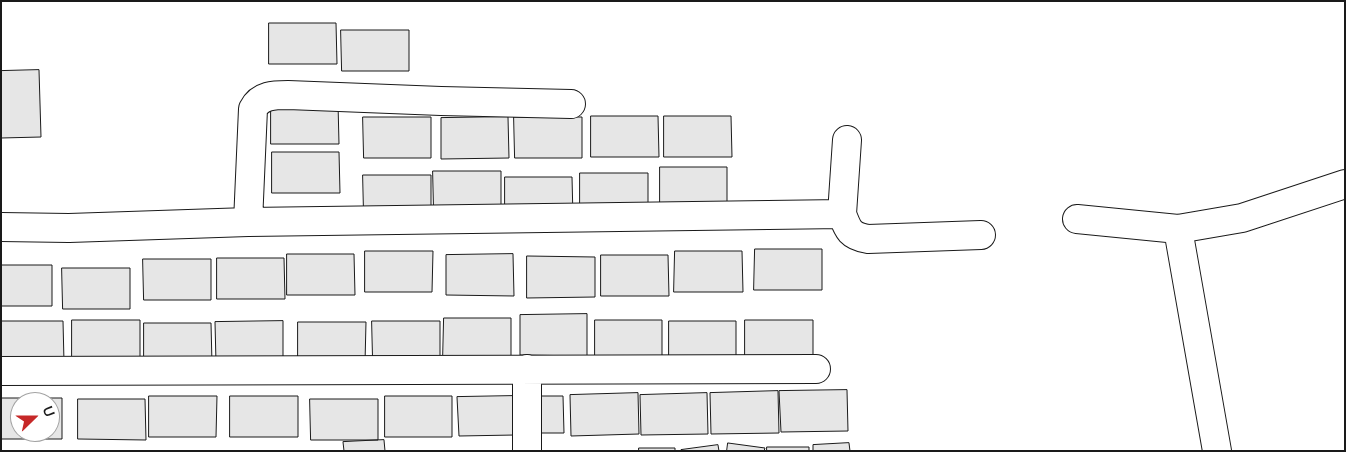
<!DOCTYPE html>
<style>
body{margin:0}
#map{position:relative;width:1346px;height:452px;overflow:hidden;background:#fff;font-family:"Nunito Sans",sans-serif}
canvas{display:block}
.frame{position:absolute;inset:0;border:2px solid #1a1a1a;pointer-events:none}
.north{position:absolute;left:10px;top:392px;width:50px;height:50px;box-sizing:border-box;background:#fff;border:1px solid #a3a3a3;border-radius:50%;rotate:68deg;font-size:14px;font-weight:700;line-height:20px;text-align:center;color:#1a1a1a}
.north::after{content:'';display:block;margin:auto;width:18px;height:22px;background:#c62828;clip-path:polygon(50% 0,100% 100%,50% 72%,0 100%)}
</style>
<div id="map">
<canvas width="1346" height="452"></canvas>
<div class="frame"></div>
<div class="north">U</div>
</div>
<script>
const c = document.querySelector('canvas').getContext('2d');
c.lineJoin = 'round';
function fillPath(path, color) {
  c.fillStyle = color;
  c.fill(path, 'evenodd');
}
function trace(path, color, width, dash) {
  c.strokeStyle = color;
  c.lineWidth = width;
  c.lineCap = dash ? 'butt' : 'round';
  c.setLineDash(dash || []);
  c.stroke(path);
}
const building = new Path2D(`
 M 269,23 L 336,23 L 337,64 L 269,64 Z
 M 341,30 L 409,30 L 409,71 L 342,71 Z
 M 39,70 L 41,137 L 1,138 L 1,71 Z
 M 271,103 L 338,103 L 339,144 L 271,144 Z
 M 591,116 L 658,116 L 659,157 L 591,157 Z
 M 664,116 L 731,116 L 732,157 L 664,157 Z
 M 363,117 L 431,117 L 431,158 L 364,158 Z
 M 508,117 L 509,158 L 441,159 L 441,118 Z
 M 514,117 L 582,117 L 582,158 L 515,158 Z
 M 272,152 L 339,152 L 340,193 L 272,193 Z
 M 660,167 L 727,167 L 727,208 L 660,208 Z
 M 433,171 L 501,171 L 501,212 L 434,212 Z
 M 580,173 L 648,173 L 648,214 L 580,214 Z
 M 363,175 L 431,175 L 431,216 L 364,216 Z
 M 505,177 L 572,177 L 573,218 L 505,217 Z
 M 755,249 L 822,249 L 822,290 L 754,290 Z
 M 365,251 L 433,251 L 432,292 L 365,292 Z
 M 675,251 L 742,251 L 743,292 L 674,292 Z
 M 287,254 L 354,254 L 355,295 L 287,295 Z
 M 513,254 L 514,296 L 446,295 L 446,255 Z
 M 601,255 L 668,255 L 669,296 L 601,296 Z
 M 527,256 L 595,257 L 595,297 L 527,298 Z
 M 217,258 L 284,258 L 285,299 L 217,299 Z
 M 143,259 L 211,259 L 211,300 L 144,300 Z
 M 1,265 L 52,265 L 52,306 L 1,306 Z
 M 62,268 L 130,268 L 130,309 L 63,309 Z
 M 587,314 L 587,356 L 520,355 L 520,315 Z
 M 444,318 L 511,318 L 511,359 L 443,359 Z
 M 72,320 L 140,320 L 140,361 L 72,361 Z
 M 595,320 L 662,320 L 662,361 L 595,361 Z
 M 745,320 L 813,320 L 813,361 L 745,361 Z
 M 1,321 L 63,321 L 64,362 L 1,362 Z
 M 283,321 L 283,363 L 216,363 L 215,322 Z
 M 372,321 L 440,321 L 440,362 L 373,361 Z
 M 669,321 L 736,321 L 736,363 L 669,362 Z
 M 298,322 L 366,322 L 365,363 L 298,363 Z
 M 144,323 L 211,323 L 212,364 L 144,364 Z
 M 847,390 L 848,431 L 781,432 L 779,391 Z
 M 778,391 L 779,433 L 711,434 L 710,393 Z
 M 638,393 L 639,434 L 571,436 L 570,395 Z
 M 707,393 L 708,434 L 641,435 L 640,395 Z
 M 149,396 L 217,396 L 216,437 L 149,437 Z
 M 230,396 L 298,396 L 298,437 L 230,437 Z
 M 385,396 L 452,396 L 452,437 L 385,437 Z
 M 513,396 L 515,435 L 459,436 L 457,397 Z
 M 531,396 L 563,396 L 564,433 L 532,433 Z
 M 1,398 L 62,398 L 62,439 L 1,439 ZM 20,402 L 50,402 L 50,432 L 20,432 Z
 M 78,399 L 145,399 L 146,440 L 78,439 Z
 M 310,399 L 378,399 L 378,440 L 311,440 Z
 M 384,440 L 385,451 L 344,451 L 343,442 Z
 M 728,443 L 765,448 L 764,451 L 727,451 Z
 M 849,443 L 850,451 L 813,451 L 813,445 Z
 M 718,445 L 719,451 L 681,451 L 681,450 Z
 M 767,447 L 809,447 L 809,451 L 767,451 Z
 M 639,448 L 675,448 L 675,451 L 639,451 Z`);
const minor = new Path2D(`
 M 847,140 L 842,214 C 848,230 850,236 868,239 L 981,235
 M 1077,219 L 1178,229 L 1242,218 L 1345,184
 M 248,222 L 253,109 C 260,95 274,95 288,95 L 441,101 L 571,104
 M 1,227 L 69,228 L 248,222 L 842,214
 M 1178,229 L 1217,451
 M 527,369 L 527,451
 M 1,371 L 816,369`);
fillPath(building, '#e6e6e6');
trace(building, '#1a1a1a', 1);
trace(minor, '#1a1a1a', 30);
trace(minor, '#fff', 28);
</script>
